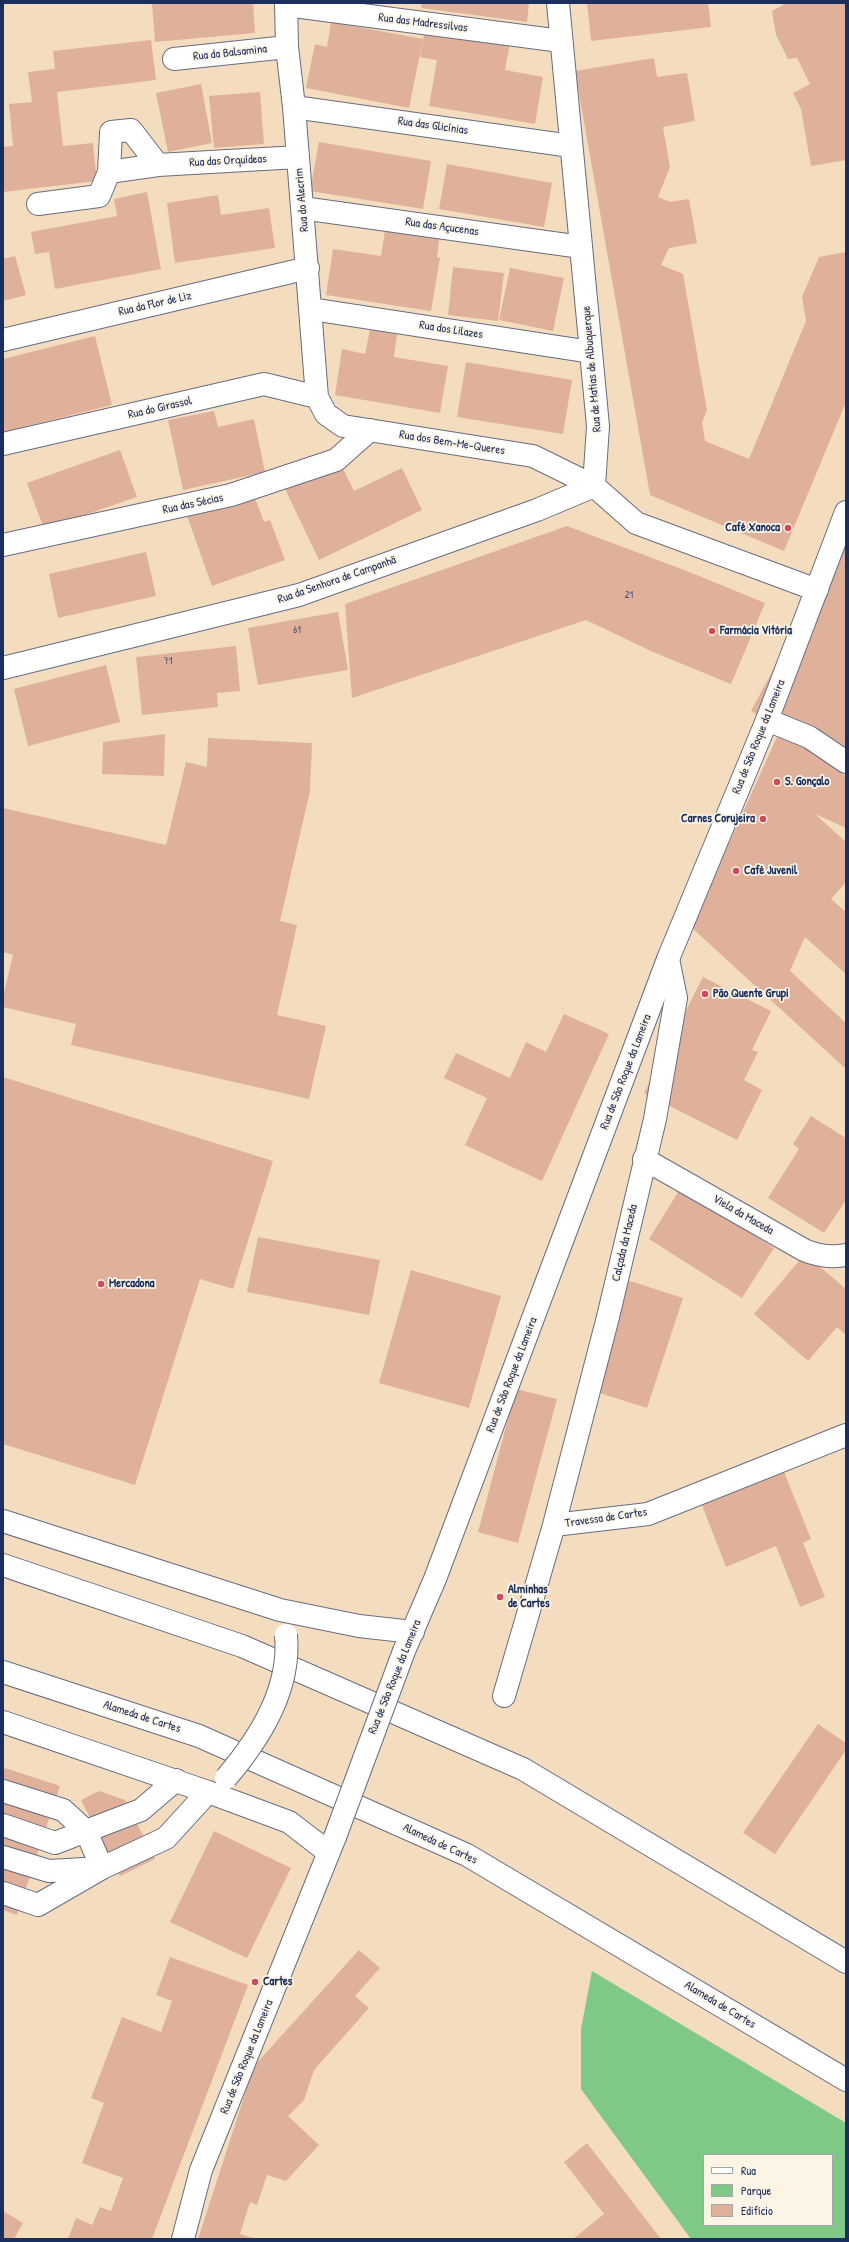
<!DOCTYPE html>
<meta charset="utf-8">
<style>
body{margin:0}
#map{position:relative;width:849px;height:2242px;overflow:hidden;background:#f4ddbf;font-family:"Patrick Hand",sans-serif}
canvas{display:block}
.frame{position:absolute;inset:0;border:4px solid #1b2f5e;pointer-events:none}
.legend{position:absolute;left:703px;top:2154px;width:130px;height:72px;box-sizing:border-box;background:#fcf5e5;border:1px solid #a2a6af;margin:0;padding:5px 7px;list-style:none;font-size:12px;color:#1b2f5e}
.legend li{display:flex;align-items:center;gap:8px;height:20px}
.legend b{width:20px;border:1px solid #a2a6af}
</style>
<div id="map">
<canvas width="849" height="2242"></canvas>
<div class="frame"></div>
<ul class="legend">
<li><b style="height:5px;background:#fff"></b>Rua</li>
<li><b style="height:11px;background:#7fc885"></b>Parque</li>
<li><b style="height:11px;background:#dfb19a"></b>Edifício</li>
</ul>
</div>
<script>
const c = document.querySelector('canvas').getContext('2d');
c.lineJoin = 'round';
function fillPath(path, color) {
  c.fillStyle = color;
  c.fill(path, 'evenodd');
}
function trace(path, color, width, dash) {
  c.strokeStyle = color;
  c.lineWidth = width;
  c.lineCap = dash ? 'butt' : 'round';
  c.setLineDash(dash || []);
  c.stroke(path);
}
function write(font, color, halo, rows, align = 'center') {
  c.font = font + ' "Patrick Hand",sans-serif';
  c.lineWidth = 3.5;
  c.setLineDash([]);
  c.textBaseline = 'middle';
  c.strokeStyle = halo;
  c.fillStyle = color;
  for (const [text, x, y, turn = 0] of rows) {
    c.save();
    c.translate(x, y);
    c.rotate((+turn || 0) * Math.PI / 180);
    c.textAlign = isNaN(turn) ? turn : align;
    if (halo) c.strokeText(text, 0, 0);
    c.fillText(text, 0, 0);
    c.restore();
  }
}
const green = new Path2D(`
 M 592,1971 L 846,2123 L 846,2239 L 691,2239 L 581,2089 L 581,2029 ZM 704,2155 L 832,2155 L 832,2225 L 704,2225 Z`);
const building = new Path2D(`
 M 253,3 L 255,33 L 155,42 L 152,4 Z
 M 422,3 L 529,3 L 527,22 L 421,8 Z
 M 587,3 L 708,3 L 711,27 L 591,41 Z
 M 783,3 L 846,3 L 846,160 L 811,166 L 801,109 L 793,93 L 810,84 L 797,58 L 788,59 L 776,35 L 772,11 L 783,5 Z
 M 331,22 L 423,39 L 409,108 L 306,88 L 315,44 L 327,47 Z
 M 425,29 L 510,43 L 505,70 L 543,77 L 535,124 L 429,106 L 437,60 L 420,57 Z
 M 151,40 L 156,80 L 57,92 L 63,146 L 93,143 L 97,181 L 3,192 L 3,147 L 13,146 L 9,104 L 32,102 L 28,72 L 55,69 L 53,51 Z
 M 654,58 L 657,77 L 687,73 L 695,121 L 663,127 L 670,167 L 658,197 L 670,202 L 689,199 L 697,243 L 669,248 L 661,265 L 683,274 L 707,410 L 702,422 L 705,441 L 749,459 L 806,321 L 802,297 L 819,257 L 846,252 L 846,402 L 784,551 L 650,495 L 575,71 Z
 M 201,84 L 212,143 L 168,152 L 156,93 Z
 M 260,92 L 264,144 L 214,148 L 209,96 Z
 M 319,142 L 431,161 L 423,209 L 310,191 Z
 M 447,164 L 552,183 L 544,227 L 439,209 Z
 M 147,192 L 161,269 L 55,289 L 49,252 L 35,254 L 31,232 L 117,216 L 114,199 Z
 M 218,195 L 221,215 L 269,208 L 275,248 L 175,263 L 167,203 Z
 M 386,224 L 440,232 L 437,257 L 440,258 L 431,311 L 326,295 L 333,249 L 381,256 Z
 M 15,256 L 26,295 L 3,301 L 3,259 Z
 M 453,267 L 504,273 L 498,321 L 448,315 Z
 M 510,268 L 564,278 L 553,331 L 499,320 Z
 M 370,330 L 397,334 L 394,357 L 448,366 L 440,413 L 335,395 L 342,349 L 365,354 Z
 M 95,336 L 112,405 L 3,432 L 3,359 Z
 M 466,362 L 572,380 L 563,434 L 457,417 Z
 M 214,411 L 218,427 L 254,419 L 265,472 L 183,490 L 168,420 Z
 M 120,450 L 137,497 L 44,529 L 27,483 Z
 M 340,463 L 354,491 L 402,468 L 422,510 L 319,560 L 285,489 Z
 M 253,493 L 264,522 L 270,520 L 285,560 L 212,586 L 187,516 Z
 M 567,526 L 687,571 L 765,603 L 731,684 L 653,652 L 586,620 L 352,698 L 345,604 Z
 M 846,534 L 846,762 L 810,743 L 846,777 L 846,828 L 815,814 L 846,842 L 846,882 L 831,899 L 846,912 L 846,974 L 805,937 L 790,971 L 846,1023 L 846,1069 L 691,927 L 781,728 L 751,711 Z
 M 146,552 L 156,596 L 58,618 L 49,574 Z
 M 338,612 L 348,670 L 258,685 L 248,628 Z
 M 236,646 L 240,691 L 217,693 L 218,707 L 142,715 L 136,657 Z
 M 106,665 L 120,722 L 28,746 L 14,689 Z
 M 165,734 L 164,776 L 102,774 L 103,742 Z
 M 208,738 L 312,743 L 310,791 L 280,921 L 297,925 L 277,1015 L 326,1026 L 309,1099 L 71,1045 L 76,1024 L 3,1007 L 3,997 L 13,955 L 3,952 L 3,808 L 166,845 L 186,762 L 207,767 Z
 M 703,977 L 771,1011 L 752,1050 L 758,1052 L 744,1080 L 762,1090 L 737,1140 L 644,1093 Z
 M 564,1014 L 609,1034 L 542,1181 L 465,1145 L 487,1098 L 444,1078 L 456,1053 L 510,1078 L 526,1042 L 546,1052 Z
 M 3,1077 L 273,1161 L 233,1289 L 200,1279 L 135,1485 L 3,1444 Z
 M 811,1116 L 846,1138 L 846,1200 L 824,1233 L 768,1198 L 799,1149 L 793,1144 Z
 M 680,1189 L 774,1248 L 742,1298 L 649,1239 Z
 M 258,1237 L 380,1260 L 369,1315 L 247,1292 Z
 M 805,1254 L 846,1289 L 846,1335 L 837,1327 L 808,1361 L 754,1314 Z
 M 411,1270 L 501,1296 L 469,1408 L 379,1383 Z
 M 627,1280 L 683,1298 L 647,1408 L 590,1390 Z
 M 516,1389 L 557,1399 L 518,1543 L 478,1532 Z
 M 782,1467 L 811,1539 L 803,1543 L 825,1597 L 800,1607 L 776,1546 L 726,1567 L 700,1500 Z
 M 818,1724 L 846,1743 L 846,1750 L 775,1854 L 743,1833 Z
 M 5,1768 L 60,1786 L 17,1915 L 3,1910 L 3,1774 Z
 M 99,1791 L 125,1800 L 155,1859 L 120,1876 L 81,1800 Z
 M 214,1831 L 291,1868 L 247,1958 L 170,1922 Z
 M 359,1950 L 380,1968 L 355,1996 L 369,2008 L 314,2070 L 304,2100 L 288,2116 L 319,2145 L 286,2181 L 267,2175 L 257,2205 L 250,2202 L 240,2234 L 256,2239 L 198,2239 L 254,2066 Z
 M 170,1957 L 248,1985 L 152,2239 L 68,2239 L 76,2218 L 92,2225 L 100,2207 L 111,2211 L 123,2178 L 82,2163 L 104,2103 L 91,2098 L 122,2017 L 161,2032 L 172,2001 L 156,1995 Z
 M 587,2143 L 661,2239 L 573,2239 L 604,2214 L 564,2162 Z
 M 3,2211 L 23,2223 L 14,2239 L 3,2239 Z`);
const minor = new Path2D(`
 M 286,3 L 287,47 L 294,107 L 317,397 L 326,414 L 343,426 L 533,456 L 594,486
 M 558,3 L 598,426 L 594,486 L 636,523 L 817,590
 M 286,5 L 561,41
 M 174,59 L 287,47
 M 294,107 L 571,146
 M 158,165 L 131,130 L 111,132 L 109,172 L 158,165 L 298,157
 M 38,204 L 99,196 L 109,172
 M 302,208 L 581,247
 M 311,309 L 591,352
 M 3,340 L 308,268
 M 3,444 L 264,384 L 317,397
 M 3,545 L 231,495 L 336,460 L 370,430
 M 3,668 L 299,595 L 537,510 L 594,486
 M 767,720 L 809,737 L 846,762
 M 644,1159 L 804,1250 C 818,1256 830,1258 846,1255
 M 554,1525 L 648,1514 L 846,1435
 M 504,1696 L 554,1525 L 608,1317 L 655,1119 L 676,998 L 668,959
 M 3,1791 L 63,1810 L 86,1831 L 141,1810 L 176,1780
 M 3,1825 L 55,1843 L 86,1831 L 102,1868 L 49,1871 L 3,1857
 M 3,1893 L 38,1905 L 102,1868 L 166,1838 L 208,1792`);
const major = new Path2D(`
 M 3,1521 L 280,1610 L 359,1626 L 413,1632
 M 3,1565 L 242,1646 L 523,1769 L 846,1962
 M 404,1651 L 435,1579 L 668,959 L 767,720 L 846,512
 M 3,1672 L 199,1736 L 467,1855 L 846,2080
 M 3,1722 L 208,1792 L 289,1822 L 328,1852
 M 183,2239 L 201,2170 L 335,1837`);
const majorBridge = new Path2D(`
 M 226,1778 C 260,1738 291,1689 286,1635
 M 335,1837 L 404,1651`);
const markers = [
 [788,528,4,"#d1495b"],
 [712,631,4,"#d1495b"],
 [777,782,4,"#d1495b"],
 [763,819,4,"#d1495b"],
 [736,871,4,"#d1495b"],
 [705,994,4,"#d1495b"],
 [101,1284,4,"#d1495b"],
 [500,1597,4,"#d1495b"],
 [255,1982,4,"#d1495b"]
];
const numberNames = [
 ["21",629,595],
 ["61",297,630],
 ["71",168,661]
];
const streetNames = [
 ["Rua das Madressilvas",423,23,7],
 ["Rua da Balsamina",230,53,-6],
 ["Rua das Glicínias",433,126,8],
 ["Rua das Orquídeas",228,161,-3],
 ["Rua do Alecrim",302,200,-95],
 ["Rua das Açucenas",442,227,8],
 ["Rua da Flor de Liz",155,304,-13],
 ["Rua dos Lilazes",451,330,9],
 ["Rua de Matias de Albuquerque",592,369,-95],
 ["Rua do Girassol",160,408,-13],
 ["Rua dos Bem-Me-Queres",452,443,9],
 ["Rua das Sécias",193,504,-12],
 ["Rua da Senhora de Campanhã",337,580,-19],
 ["Rua de São Roque da Lameira",759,737,-68],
 ["Rua de São Roque da Lameira",626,1072,-69],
 ["Viela da Maceda",743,1215,30],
 ["Calçada da Maceda",625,1243,-77],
 ["Rua de São Roque da Lameira",512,1375,-69],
 ["Travessa de Cartes",606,1518,-8],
 ["Rua de São Roque da Lameira",395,1677,-68],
 ["Alameda de Cartes",142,1717,18],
 ["Alameda de Cartes",440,1844,25],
 ["Alameda de Cartes",720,2005,31],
 ["Rua de São Roque da Lameira",247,2057,-68]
];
const poiNames = [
 ["Café Xanoca",780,528,"right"],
 ["Farmácia Vitória",720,631],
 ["S. Gonçalo",785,782],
 ["Carnes Corujeira",755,819,"right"],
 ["Café Juvenil",744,871],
 ["Pão Quente Grupi",713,994],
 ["Mercadona",109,1284],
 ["Alminhas",508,1590],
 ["de Cartes",508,1604],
 ["Cartes",263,1982]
];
fillPath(green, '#7fc885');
fillPath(building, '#dfb19a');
trace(minor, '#676c80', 24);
trace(major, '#676c80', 24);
trace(minor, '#fff', 22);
trace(major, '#fff', 22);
trace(majorBridge, '#676c80', 24, []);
trace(majorBridge, '#fff', 22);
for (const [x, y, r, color] of markers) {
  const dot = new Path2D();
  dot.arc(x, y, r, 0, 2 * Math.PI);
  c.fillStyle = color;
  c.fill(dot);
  trace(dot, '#fcf5e5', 1.5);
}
write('10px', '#4c506d', null, numberNames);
write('12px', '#1b2f5e', '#fcf5e5', streetNames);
write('bold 12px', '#1b2f5e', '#fcf5e5', poiNames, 'left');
</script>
